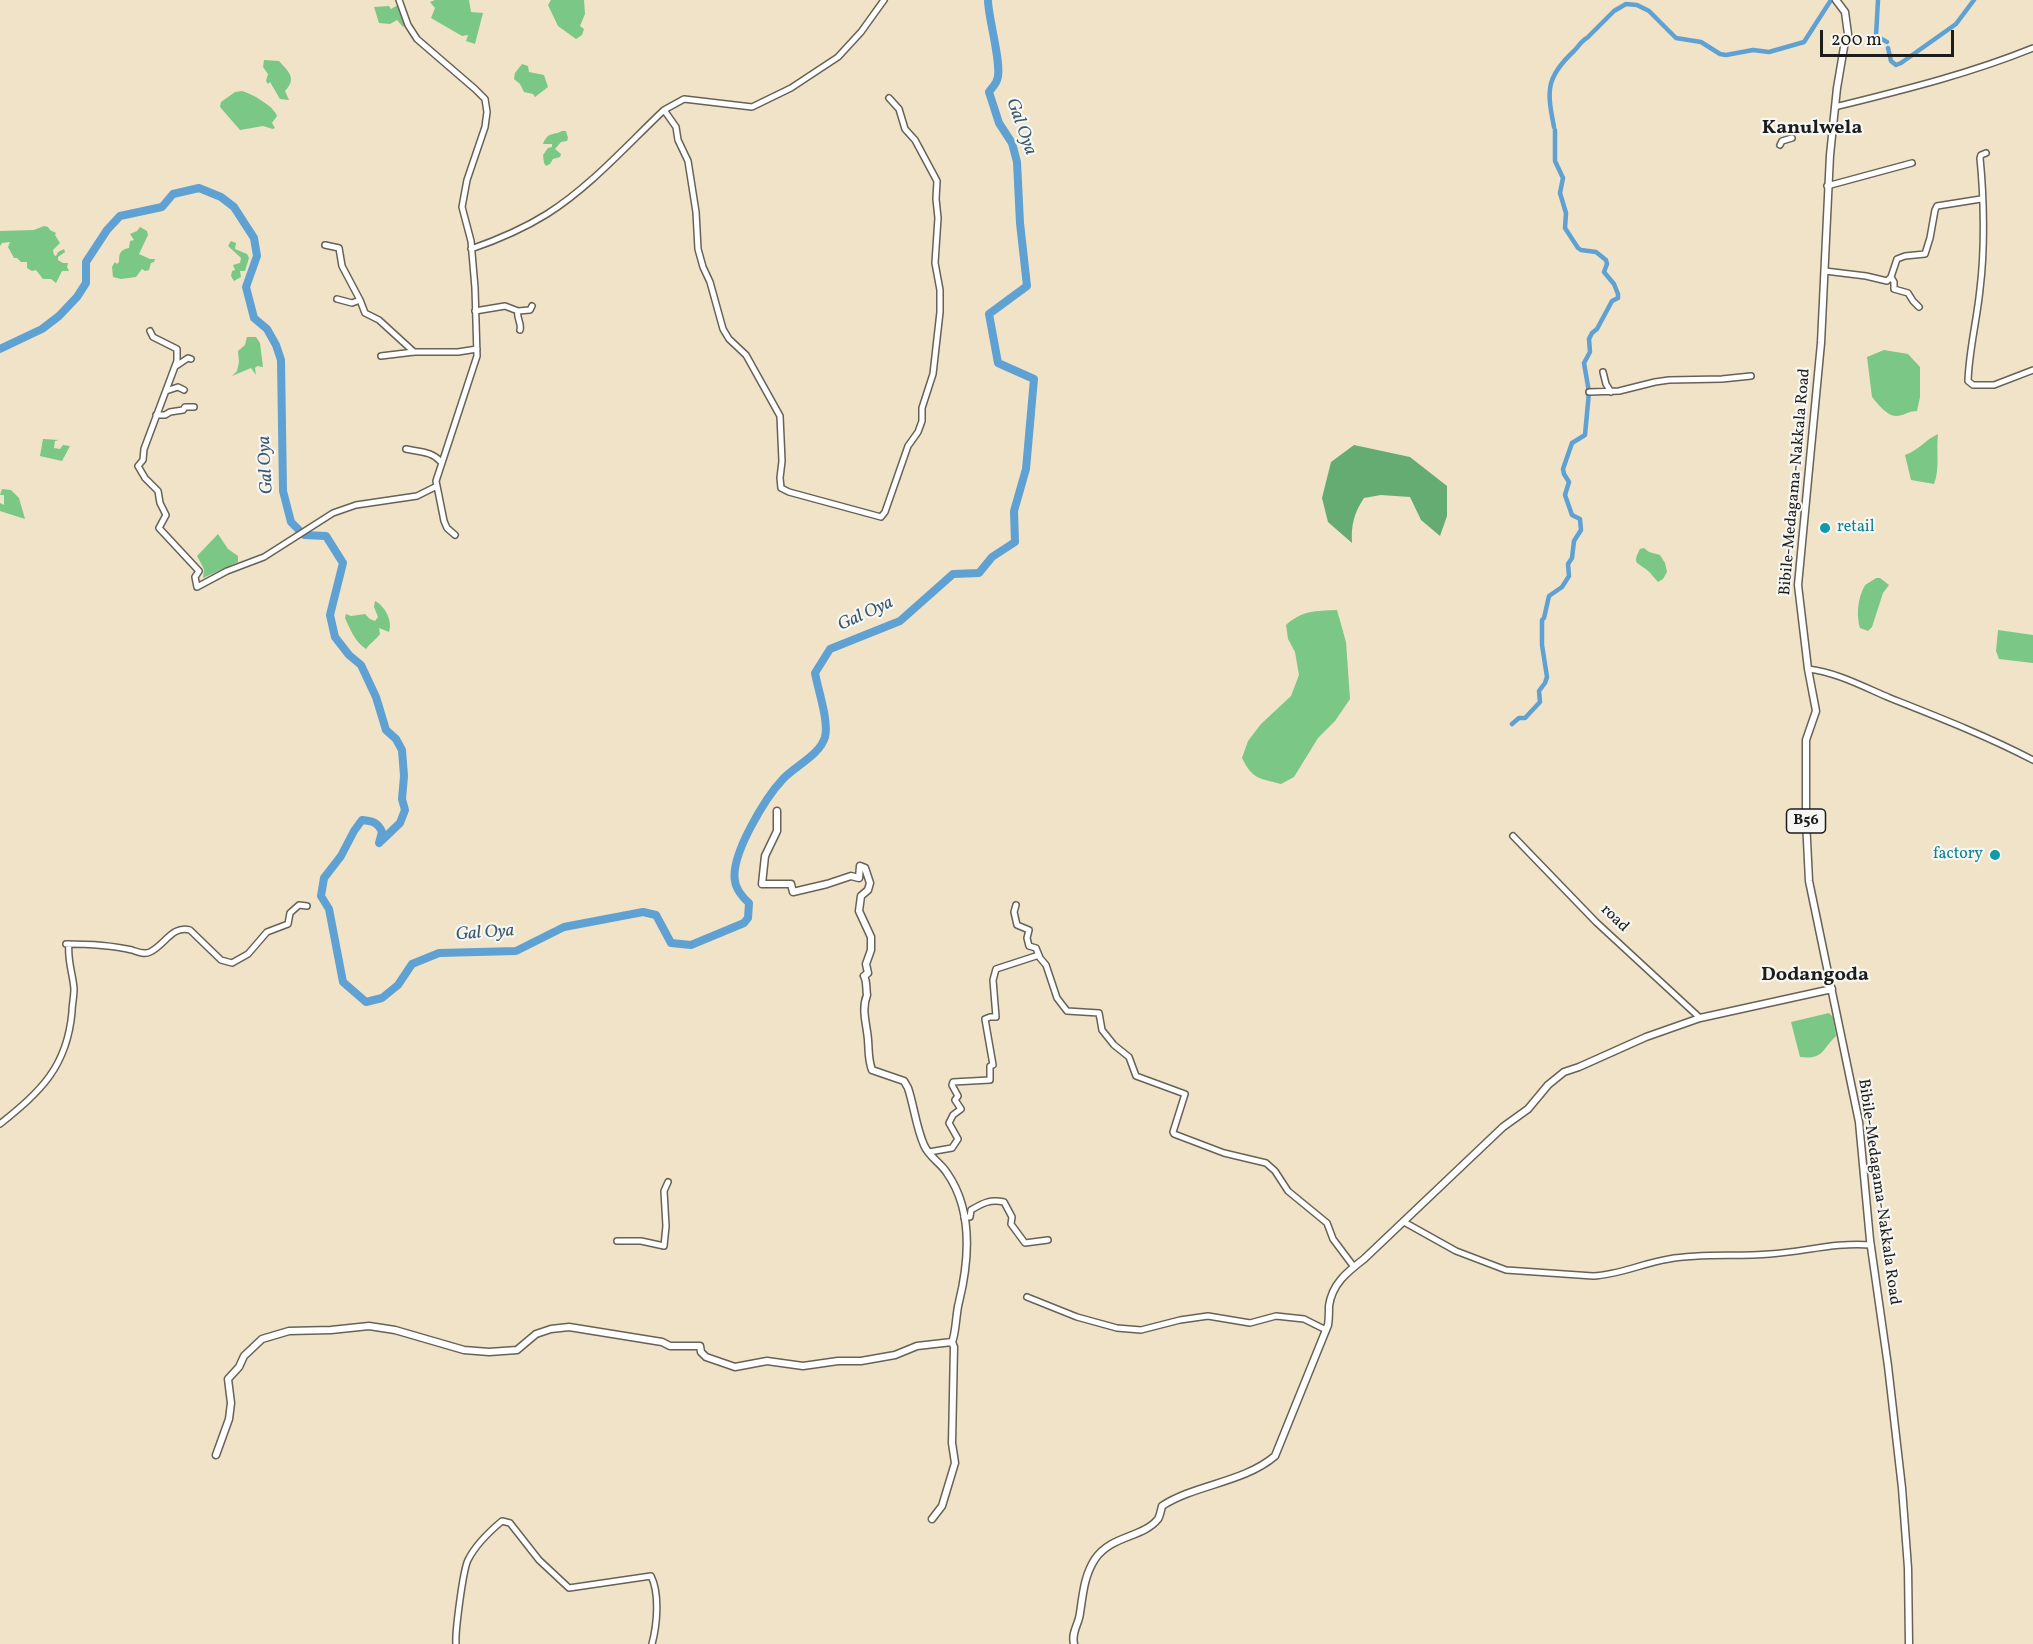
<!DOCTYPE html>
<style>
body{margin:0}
#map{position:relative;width:2033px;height:1644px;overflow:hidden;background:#f0e3c8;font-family:Vollkorn,serif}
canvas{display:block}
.scale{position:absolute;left:1820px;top:30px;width:134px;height:27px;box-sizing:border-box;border:3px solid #1c1c1c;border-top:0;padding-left:8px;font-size:18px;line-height:21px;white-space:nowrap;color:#1c1c1c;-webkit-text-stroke:4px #f6f6f2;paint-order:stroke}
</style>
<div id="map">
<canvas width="2033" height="1644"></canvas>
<div class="scale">200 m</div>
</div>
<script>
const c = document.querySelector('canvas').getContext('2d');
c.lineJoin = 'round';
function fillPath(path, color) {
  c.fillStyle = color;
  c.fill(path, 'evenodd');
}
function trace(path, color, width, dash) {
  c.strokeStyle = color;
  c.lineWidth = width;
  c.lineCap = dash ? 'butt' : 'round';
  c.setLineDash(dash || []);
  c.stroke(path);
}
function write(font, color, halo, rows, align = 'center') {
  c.font = font + ' Vollkorn,serif';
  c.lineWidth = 4.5;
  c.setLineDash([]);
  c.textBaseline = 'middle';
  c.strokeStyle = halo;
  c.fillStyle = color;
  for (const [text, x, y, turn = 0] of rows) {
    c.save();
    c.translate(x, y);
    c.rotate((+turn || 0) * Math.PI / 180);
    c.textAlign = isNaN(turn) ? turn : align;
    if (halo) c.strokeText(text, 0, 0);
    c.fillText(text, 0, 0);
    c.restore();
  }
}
const green = new Path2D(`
 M 435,0 L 469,0 L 471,12 L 483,13 L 475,44 L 466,41 L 468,35 L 462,36 L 431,18 L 435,8 L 430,2 Z
 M 551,0 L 584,0 L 585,14 L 580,26 L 584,29 L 582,35 L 576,39 L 558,26 L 548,5 Z
 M 398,5 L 405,25 L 403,27 L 397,20 L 390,24 L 379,23 L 374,7 L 389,6 L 391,9 Z
 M 264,60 L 279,61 C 289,72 297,78 285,91 L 289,100 L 280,99 L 270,82 L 268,84 L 266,81 L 268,74 L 263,67 Z
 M 522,64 L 528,66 L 529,72 L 544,75 L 548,87 L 535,97 L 533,94 L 524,92 L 520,84 L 514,79 L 515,73 Z
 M 242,91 C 252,94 274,106 277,116 L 272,123 L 275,128 L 273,129 L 263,126 L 240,130 L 220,107 L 221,102 L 235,92 Z
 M 562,131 L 566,131 L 568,138 L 567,141 L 561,142 L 555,149 L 561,154 L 560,157 L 553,159 L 550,164 L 546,166 L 544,163 L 543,155 L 548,148 L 552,147 L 552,144 L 543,144 C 548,131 553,136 562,131 Z
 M 44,226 L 48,227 L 50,230 L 56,233 L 55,235 L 60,243 L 53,250 L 54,255 L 56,256 L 58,252 L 64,249 L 65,252 L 58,257 L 58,260 L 63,263 L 68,263 L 67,267 L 69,271 L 62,271 L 56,283 L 51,279 L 43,279 L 36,270 L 32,271 L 27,268 L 27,262 L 21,262 L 17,258 L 14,258 L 8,247 L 10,242 L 2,243 L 0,246 L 0,231 L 34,230 Z
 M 140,227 L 147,231 L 148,235 L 139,254 L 150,259 L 155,259 L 154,262 L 151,263 L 149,270 L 145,271 L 142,269 L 136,277 L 121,279 L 113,277 L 112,267 L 115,262 L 117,264 L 119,262 C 119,253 120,250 129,248 L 130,241 L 134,240 L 130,234 L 137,231 Z
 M 231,241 L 236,243 L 235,249 L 247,254 L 249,258 L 245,271 L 240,271 L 241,277 L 234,281 L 231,276 L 232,271 L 235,270 L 233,265 L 240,263 L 241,258 L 228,246 Z
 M 247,337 L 256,337 L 260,343 L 263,367 L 257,366 L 255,368 L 256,375 L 251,368 L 232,376 L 237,371 L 239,362 L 238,351 L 245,345 Z
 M 1884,350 L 1908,354 L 1920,367 L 1920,397 L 1917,411 C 1909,411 1903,416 1896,416 C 1887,416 1877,403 1872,397 L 1867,357 Z
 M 1938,434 C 1936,450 1940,469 1934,484 L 1911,480 L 1905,455 C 1919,450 1925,440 1938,434 Z
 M 43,439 L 59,440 L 55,441 L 54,448 L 60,449 L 63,445 L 70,446 L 62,461 L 40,456 Z
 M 2,489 L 11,490 L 19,498 L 25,519 L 0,511 L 0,503 L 4,505 L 4,495 L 0,495 Z
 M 218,534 L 228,549 L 238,556 L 238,562 L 203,578 L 204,569 L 197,556 Z
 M 1644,548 L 1649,552 L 1660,555 L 1665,563 L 1667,572 L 1663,579 L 1658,582 C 1654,578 1651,573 1647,570 C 1637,562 1632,564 1640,549 Z
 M 1876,578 L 1880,578 L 1889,585 L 1883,593 L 1872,627 L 1868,631 L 1860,628 C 1856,616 1858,598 1864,587 C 1866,583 1873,581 1876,578 Z
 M 375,601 C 385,606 393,621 389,632 L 379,628 L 380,634 C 376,640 370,643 366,649 C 355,642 350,629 345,618 L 346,614 L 351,616 L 365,614 L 370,619 L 375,621 L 378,617 L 374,607 Z
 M 1337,610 L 1346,642 L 1350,699 L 1335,721 L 1318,738 L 1294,777 L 1281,784 C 1259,778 1253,780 1242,758 L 1248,741 L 1261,724 L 1291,696 L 1299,675 L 1295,652 L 1288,639 L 1286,625 C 1303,610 1315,611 1337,610 Z
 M 1998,630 L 2033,635 L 2033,663 L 1999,659 L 1996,651 Z
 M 1829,1013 L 1833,1017 L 1836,1036 C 1822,1049 1824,1060 1800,1057 L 1791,1022 Z`);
const forest = new Path2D(`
 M 1354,445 L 1410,457 L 1447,486 L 1447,516 L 1440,536 L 1421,520 L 1410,497 L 1381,495 L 1364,498 C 1354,513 1351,525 1352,543 L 1328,522 L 1322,498 L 1331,462 Z`);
const canal = new Path2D(`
 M 1878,0 L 1876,36 L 1887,42
 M 1888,48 L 1891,61 L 1896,65 L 1901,63 L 1956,24 L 1974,0
 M 1554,127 C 1547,91 1545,78 1574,51 C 1579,46 1581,41 1587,38 L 1614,11 L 1626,4 L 1637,5 L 1649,11 L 1676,38 L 1701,42 L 1720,54 L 1726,55 L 1753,50 L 1769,52 L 1804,42 L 1831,0
 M 1512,724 L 1519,718 L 1525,718 L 1540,702 L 1539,691 L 1545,683 L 1547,677 L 1542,645 L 1542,620 L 1544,618 L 1549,596 L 1562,587 L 1569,576 L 1568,564 L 1572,558 L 1574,541 L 1581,530 L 1580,519 L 1572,515 L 1565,495 L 1569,482 L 1564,474 L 1563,469 L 1572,443 L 1585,435 L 1589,392 L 1584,363 L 1590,352 L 1589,339 L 1592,333 L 1597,329 L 1612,301 L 1618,298 L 1618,294 L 1614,284 L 1604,272 L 1607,264 L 1606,260 L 1596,252 L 1581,250 L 1578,248 L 1565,228 L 1566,213 L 1560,193 L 1563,178 L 1555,161 L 1555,130`);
const river = new Path2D(`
 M 0,349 L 42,329 L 59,316 L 77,297 L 86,283 L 86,262 L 107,230 L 120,216 L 162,207 L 173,194 L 199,188 L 221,197 L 234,207 L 254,238 L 257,256 L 246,287 L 254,318 L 267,329 L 276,345 L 281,360 L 283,491 L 291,522 L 304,535 L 326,536 L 343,563 L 330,615 L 335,637 L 349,655 L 361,665 L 376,697 L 386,730 L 396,739 L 402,750 L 404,776 L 402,799 L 405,810 L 400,823 L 379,843 L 382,832 C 378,822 372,821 362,820 L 354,831 L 341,856 L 324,878 L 321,896 L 329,909 L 343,982 L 366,1002 L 382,998 L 398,985 L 412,964 L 439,953 L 516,951 L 564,927 L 643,912 L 656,915 L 671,943 L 691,945 L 744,923 L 748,918 L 749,903 C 743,898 736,889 735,881 C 730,855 766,797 783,779 C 795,766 820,755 825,737 C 829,721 818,690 815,673 L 830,649 L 900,621 L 953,574 L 979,573 L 992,557 L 1015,542 L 1014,511 L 1026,469 L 1034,379 L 998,363 L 989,314 L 1027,286 L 1020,223 L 1017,162 L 1012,143 L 999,123 L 989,92 C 991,89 996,84 997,80 C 1003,67 988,18 988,0`);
const minor = new Path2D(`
 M 399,0 L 408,25 L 417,39 L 475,89 L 485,99 L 487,112 L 485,127 L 467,180 L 462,207 L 471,241 L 475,288 L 477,356 L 436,481 L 444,521 L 447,528 L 455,535
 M 1835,107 C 1903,90 1969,74 2033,48
 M 664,110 L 676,127 L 678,140 L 688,161 L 696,212 L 698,249 L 703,267 L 710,282 L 723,329 L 729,339 L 746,355 L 780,416 L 782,461 L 780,478 L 781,488 L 789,492 L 881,517 L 885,512 L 908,446 L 918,432 L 922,421 L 922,408 L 933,374 L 940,312 L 940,290 L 935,263 L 938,218 L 936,199 L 937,181 L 915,140 L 905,129 L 899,109 L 889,98
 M 1780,145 L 1782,141 L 1792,138
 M 1986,153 L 1981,155 L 1980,158 C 1984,198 1985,249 1980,289 C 1977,320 1969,350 1968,381 L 1973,385 L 1994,385 L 2033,370
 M 1827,186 L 1912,163
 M 325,245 L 339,248 L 342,266 L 360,300
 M 471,249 C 497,240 523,229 547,214 C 590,187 627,145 664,110 L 684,99 L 752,107 L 791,88 L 838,57 L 861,32 L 884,0
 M 1825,271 L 1866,276 L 1887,281 L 1891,277 L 1897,259 L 1905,256 L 1925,254 L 1930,238 L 1935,210 L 1937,206 L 1981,199
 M 1891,277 L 1894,282 L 1894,289 L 1908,293 L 1913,301 L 1919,307
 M 337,299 L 352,303 L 360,300 L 365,313 L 379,320 L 414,352
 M 475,311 L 505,306 L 518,311 L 530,310 L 532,306
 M 518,311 C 516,318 522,323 520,330
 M 150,331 L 153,337 L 177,349 L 177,361 L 144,449 L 143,460 L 138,466 L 145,478 L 158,491 L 160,503 L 166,515 L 159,528 L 199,571 L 195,577 L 197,587 L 227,571 L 264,557 L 333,513 L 356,505 L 417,496 L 437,486
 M 381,356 L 414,352 L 458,352 L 477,349
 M 176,366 L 188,358 L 191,359
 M 1603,372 L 1606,384 L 1611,392
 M 166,391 L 178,387 L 184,390
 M 1589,392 L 1619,391 L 1655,382 L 1669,380 L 1722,379 L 1751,376
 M 156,415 L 165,415 L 170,412 L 183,410 L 185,407 L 194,407
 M 406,449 C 419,452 432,451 441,462
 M 1808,669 C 1836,672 1864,687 1890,698 C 1938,717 1987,736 2033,760
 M 1513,836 L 1596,922 L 1700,1018
 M 1016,905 L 1014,912 L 1017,925 L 1029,930 L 1027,938 L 1029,946 L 1036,948 L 1040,958 L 1046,965 L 1057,998 L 1067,1011 L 1099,1013 L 1102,1030 L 1114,1045 L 1129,1057 L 1136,1076 L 1185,1094 L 1173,1132 L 1174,1134 L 1224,1153 L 1266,1163 L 1275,1171 L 1288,1191 L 1327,1223 L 1333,1239 L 1354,1267
 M 66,944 C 88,944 110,945 132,950 C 138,952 144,955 150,952 C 165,945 172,925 190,930 L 221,960 L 232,963 L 248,954 L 267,932 L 288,924 L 290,913 L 299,905 L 307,906
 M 0,1124 C 41,1091 67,1067 72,1012 C 72,1005 74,997 74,989 C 73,974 67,960 69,944
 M 929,1152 L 952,1148 L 958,1139 L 949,1123 L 953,1115 L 961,1109 L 955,1100 L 958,1096 L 952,1085 L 953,1082 L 990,1080 L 990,1066 L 993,1065 L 985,1019 L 990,1017 L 996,1017 L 993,980 L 996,969 L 1039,955
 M 964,1217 L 970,1217 L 971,1210 C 983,1203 990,1199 1004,1202 L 1012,1217 L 1011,1224 L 1025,1243 L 1048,1240
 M 1404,1222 L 1456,1251 L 1506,1270 L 1593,1276 C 1619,1275 1643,1263 1669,1259 C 1703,1253 1736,1257 1770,1254 C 1804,1252 1835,1242 1871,1245
 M 617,1241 L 641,1241 L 664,1246 L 666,1226 L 664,1191 L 668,1182
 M 1027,1297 L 1077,1317 L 1117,1328 L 1141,1330 L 1180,1320 L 1208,1316 L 1250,1323 L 1276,1316 L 1304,1319 L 1326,1330
 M 456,1644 C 455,1632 463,1570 468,1560 C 475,1546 490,1531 502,1521 L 510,1523 L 539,1560 L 569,1588 L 651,1576 C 660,1594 657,1625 652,1644`);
const major = new Path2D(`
 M 1836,0 L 1845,12 L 1848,34 L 1844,47 L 1837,88 L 1830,155 L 1821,343 L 1798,585 L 1808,669 L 1816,711 L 1806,740 L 1806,820 L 1809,881 L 1859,1122 L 1870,1240 L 1888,1366 L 1902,1488 L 1908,1568 L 1909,1644
 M 777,811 L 777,831 L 765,856 L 762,884 L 791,884 L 793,892 L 827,884 L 851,876 L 859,878 L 860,866 L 865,868 L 870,883 L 868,890 L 861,896 L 859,911 L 871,937 L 871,950 L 866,964 L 868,973 L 864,976 C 867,981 866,989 867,995 C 861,1010 867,1025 868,1040 C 869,1052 868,1059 872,1070 L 904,1081 L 908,1088 C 914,1106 916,1127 924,1145 C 929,1157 941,1163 947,1173 C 973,1210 969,1261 959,1302 C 956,1312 956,1334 952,1342 L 954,1347 L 952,1443 L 955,1463 L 942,1506 L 932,1519
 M 216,1455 L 229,1419 L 231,1403 L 228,1379 L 239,1367 L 244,1356 L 262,1339 L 289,1331 L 331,1330 L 369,1326 L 395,1330 L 464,1350 L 489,1352 L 517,1350 L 536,1334 L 551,1329 L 569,1327 L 662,1342 L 670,1346 L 700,1346 L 701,1352 L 706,1357 L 735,1367 L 767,1361 L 803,1366 L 838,1361 L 861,1361 L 895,1355 L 917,1346 L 952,1342
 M 1074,1644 C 1071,1632 1079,1624 1080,1613 C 1083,1594 1084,1576 1095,1559 C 1111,1535 1143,1538 1158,1519 C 1160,1516 1161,1510 1162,1506 C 1196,1484 1243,1483 1275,1456 L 1328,1325 C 1329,1319 1329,1312 1329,1306 C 1332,1284 1347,1272 1364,1259 L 1503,1127 L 1528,1109 L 1548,1085 L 1564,1072 L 1579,1067 L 1646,1037 L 1700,1018 L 1832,989`);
const markers = [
 [1825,528,6,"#0f9aa8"],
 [1995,855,6,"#0f9aa8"]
];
const shields = [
 [1806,821,39]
];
const shieldNames = [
 ["B56",1806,821]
];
const streetNames = [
 ["Bibile-Medagama-Nakkala Road",1796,482,-85],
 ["road",1614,919,44],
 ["Bibile-Medagama-Nakkala Road",1878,1192,82]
];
const cultureNames = [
 ["retail",1837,528],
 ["factory",1983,855,"right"]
];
const waterNames = [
 ["Gal Oya",1020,127,70],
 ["Gal Oya",267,465,-93],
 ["Gal Oya",866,615,-25],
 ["Gal Oya",485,934,-4]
];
const quarterNames = [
 ["Kanulwela",1812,129],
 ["Dodangoda",1815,976]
];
fillPath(green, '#7bc785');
fillPath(forest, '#64ac72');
trace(canal, '#5ea1d2', 4.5);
trace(river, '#5ea1d2', 8);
trace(minor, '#666258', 8);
trace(major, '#666258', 9);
trace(minor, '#fff', 5);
trace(major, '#fff', 6);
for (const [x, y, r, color] of markers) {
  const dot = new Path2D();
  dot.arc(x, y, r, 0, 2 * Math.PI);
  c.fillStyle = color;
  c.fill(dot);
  trace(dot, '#f6f6f2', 2);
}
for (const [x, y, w] of shields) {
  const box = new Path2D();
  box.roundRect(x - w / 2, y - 12, w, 24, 4.5);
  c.fillStyle = '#f6f6f2';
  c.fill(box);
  trace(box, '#1c1c1c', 1.5);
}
write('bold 15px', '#1c1c1c', null, shieldNames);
write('16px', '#1c1c1c', '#f6f6f2', streetNames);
write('16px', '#0d838f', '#f6f6f2', cultureNames, 'left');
write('italic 18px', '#3a586e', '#f6f6f2', waterNames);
write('bold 20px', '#1c1c1c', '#f6f6f2', quarterNames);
</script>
